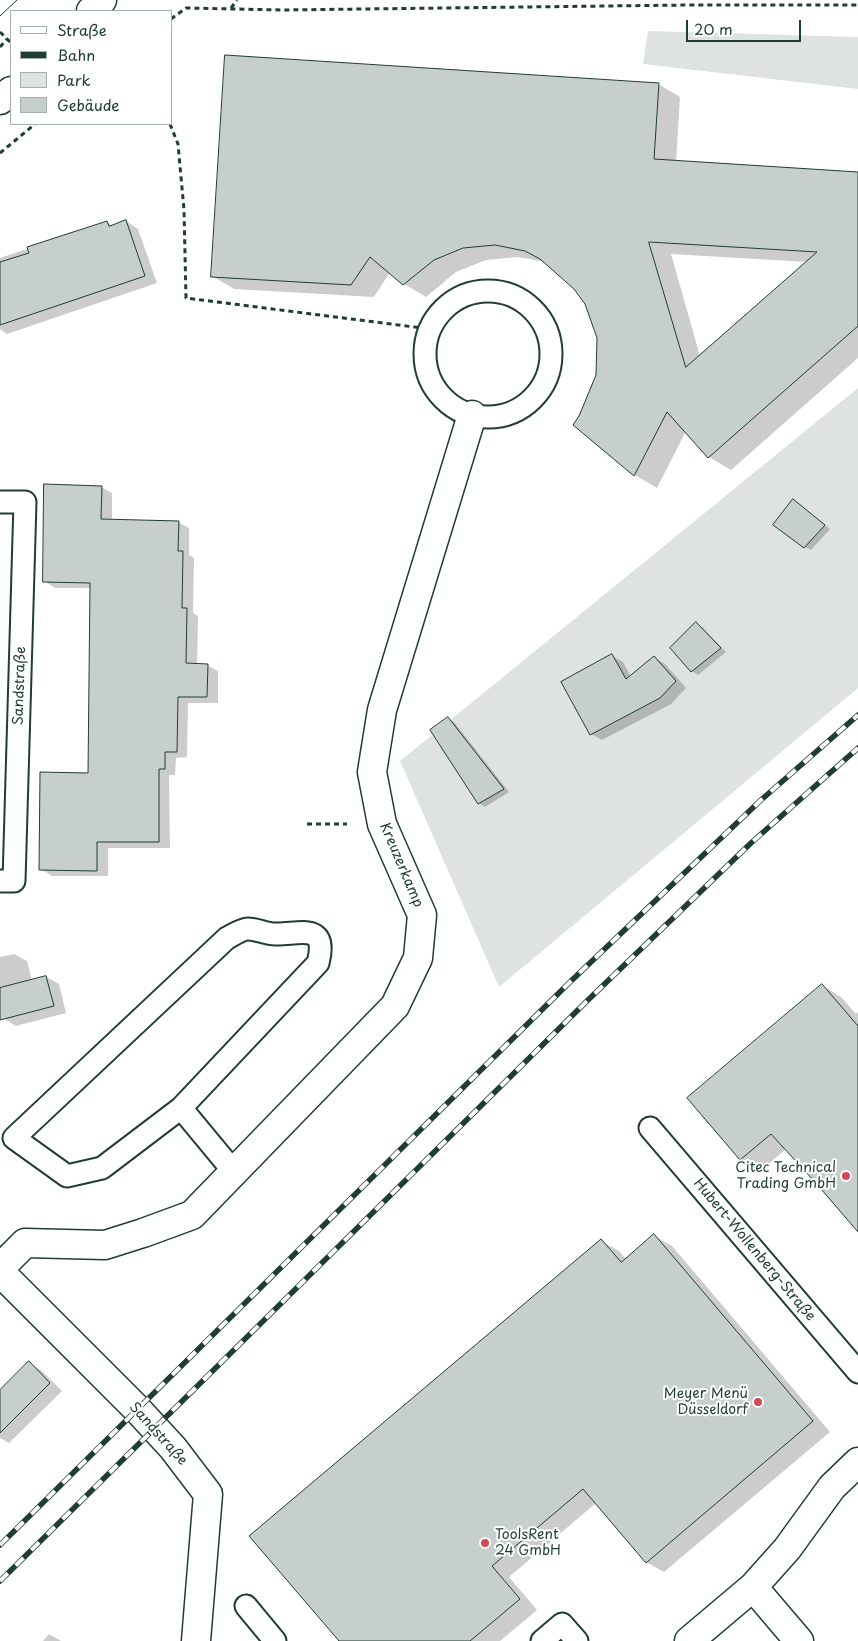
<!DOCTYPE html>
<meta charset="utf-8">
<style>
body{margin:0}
#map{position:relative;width:858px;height:1641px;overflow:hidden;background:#fff;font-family:"Playpen Sans",sans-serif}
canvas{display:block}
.legend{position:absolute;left:10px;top:10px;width:162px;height:115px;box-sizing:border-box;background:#fff;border:1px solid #a5b1ae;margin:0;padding:6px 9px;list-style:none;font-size:15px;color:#1f3d34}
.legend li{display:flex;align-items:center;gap:10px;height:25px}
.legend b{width:25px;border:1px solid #a5b1ae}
.scale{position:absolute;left:686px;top:20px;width:115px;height:22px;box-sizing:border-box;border:2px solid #1f3d34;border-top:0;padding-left:6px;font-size:15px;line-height:18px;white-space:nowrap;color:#1f3d34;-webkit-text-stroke:4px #fff;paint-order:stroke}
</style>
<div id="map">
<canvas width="858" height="1641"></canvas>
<ul class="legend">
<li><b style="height:6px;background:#fff"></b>Straße</li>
<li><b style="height:6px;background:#1f3d34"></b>Bahn</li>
<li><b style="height:14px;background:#dee3e2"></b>Park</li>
<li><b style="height:14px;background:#c7cfcc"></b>Gebäude</li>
</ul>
<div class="scale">20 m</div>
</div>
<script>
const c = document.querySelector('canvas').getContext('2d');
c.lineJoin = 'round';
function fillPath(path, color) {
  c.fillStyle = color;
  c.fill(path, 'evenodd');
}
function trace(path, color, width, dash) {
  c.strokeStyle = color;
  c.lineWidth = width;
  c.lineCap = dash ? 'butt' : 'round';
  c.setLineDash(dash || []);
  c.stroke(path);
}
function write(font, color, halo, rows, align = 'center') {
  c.font = font + ' "Playpen Sans",sans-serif';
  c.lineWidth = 4;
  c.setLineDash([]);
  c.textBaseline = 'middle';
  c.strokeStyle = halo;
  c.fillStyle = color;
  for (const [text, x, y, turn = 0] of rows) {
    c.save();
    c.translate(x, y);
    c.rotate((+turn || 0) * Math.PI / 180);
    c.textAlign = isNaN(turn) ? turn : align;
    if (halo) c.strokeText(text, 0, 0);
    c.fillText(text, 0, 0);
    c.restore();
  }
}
const green = new Path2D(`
 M 648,31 L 858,37 L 858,89 L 643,64 Z
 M 858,388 L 858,688 L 499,987 L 400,761 Z`);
const shadow = new Path2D(`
 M 658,84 L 680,97 L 676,162 L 858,173 L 858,358 L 731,470 L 709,457 L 686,431 L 657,488 L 635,475 L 574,425 L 580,417 L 597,375 L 598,338 L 587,303 L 575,288 L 545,262 L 518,257 L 486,260 L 456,272 L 426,297 L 404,284 L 390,272 L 374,297 L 234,289 L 212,276 ZM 671,254 L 808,262 L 700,356 Z
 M 126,221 L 138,229 L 157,283 L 7,334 L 0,329 L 0,258 L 107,222 L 113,226 Z
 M 101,487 L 112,493 L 112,521 L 178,522 L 189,528 L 189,555 L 194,558 L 193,613 L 198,616 L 197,665 L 207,665 L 218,671 L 218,703 L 188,703 L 187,757 L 176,758 L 175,775 L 169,775 L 170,848 L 108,848 L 108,876 L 52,876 L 41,869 L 89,774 L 91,588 L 55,588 L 44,581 Z
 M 799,504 L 830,529 L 811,550 L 805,547 Z
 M 696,624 L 702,627 L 726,652 L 698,675 L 692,671 Z
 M 612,656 L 623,662 L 631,677 L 654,657 L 665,664 L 686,688 L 671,704 L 602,740 L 591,734 Z
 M 448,719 L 454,722 L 509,792 L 485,807 L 479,803 Z
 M 14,954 L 27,961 L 32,981 L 46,977 L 59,984 L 66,1013 L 16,1026 L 3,1018 L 0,1007 L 0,957 Z
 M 822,985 L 841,997 L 856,1014 L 858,1012 L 858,1231 L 786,1149 L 760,1171 L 741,1159 L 689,1098 Z
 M 654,1236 L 672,1246 L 830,1432 L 664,1572 L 646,1562 L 596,1503 L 509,1577 L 537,1610 L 500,1641 L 340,1641 L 601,1241 L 619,1251 L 626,1259 Z
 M 29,1363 L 41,1370 L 62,1391 L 9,1443 L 0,1438 L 0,1392 Z
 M 49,1634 L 61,1641 L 43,1641 Z`);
const building = new Path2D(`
 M 225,55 L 659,83 L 654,159 L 858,172 L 858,326 L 708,458 L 667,412 L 634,476 L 573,425 L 579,416 L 596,375 L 597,338 L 585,304 L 574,289 L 540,259 L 525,251 L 495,245 L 463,248 L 434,260 L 403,285 L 370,257 L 351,285 L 211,277 ZM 649,242 L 817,252 L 686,367 Z
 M 126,220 L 145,276 L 0,325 L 0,262 L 29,253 L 27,247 L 107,221 L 109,226 Z
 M 44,484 L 102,486 L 101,519 L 179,521 L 178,551 L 183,551 L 182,608 L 187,608 L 186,663 L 208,664 L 207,697 L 178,697 L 177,752 L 165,752 L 165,769 L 159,769 L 159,842 L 97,842 L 97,871 L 39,870 L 40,772 L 88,773 L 90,583 L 43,582 Z
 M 793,499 L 825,525 L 804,548 L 773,525 Z
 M 696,622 L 721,648 L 691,672 L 670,648 Z
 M 612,654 L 626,679 L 654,656 L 676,681 L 660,698 L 590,735 L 561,682 Z
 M 448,717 L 504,789 L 478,804 L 430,730 Z
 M 46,976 L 54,1006 L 0,1020 L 0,988 Z
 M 822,984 L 858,1026 L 858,1232 L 815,1182 L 771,1134 L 740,1160 L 687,1098 Z
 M 654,1234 L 813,1421 L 646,1563 L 583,1489 L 492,1566 L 520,1599 L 470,1641 L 339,1641 L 249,1536 L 601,1239 L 621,1262 Z
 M 29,1361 L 50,1383 L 0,1433 L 0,1390 Z`);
const path = new Path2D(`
 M 231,8 L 237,0
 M 171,19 L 186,8 L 283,10 L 688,5 L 858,5
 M 0,32 L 11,43
 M 0,47 L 7,39
 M 170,124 L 178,144 L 184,210 L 186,298 L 430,329
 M 0,153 L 35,124
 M 307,824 L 347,824`);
const lane = new Path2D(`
 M425 354a63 63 0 1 1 126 0a63 63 0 1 1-126 0Z
 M 0,502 L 25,502 L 14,881 L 0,881
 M 181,1108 L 102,1168 L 67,1176 L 14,1138 L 227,938 C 233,935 242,929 248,929 C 257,929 266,934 275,934 C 298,935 329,921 318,963 L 181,1108 L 234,1172
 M 650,1128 L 858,1372
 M 246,1606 L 275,1641
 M 542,1641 L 562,1624 L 577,1641`);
const street = new Path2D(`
 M 0,1268 L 25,1243 L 105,1245 L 143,1233 L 192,1215 L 395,1006 L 418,958 L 422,915 L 382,824 L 372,772 L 382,710 L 472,415
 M 0,1272 L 137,1409 L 173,1448 L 208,1494 L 196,1641
 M 753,1587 L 787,1549 L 832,1487 L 858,1462
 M 689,1641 L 753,1587 L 799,1641`);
const secondary = new Path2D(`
 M 91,11 L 102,0
 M 0,100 L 11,91`);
const tram = new Path2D(`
 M 0,16 L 17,0`);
const rail = new Path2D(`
 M 0,1545 L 570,982 L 761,800 L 858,715
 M 0,1581 L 588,1000 L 751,843 L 858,748`);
const markers = [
 [846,1176,5,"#d1495b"],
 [758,1402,5,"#d1495b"],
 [485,1543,5,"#d1495b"]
];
const streetNames = [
 ["Sandstraße",20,686,-88],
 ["Kreuzerkamp",401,865,67],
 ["Hubert-Wollenberg-Straße",754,1250,50],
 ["Sandstraße",158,1434,48]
];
const poiNames = [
 ["Citec Technical",836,1168],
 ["Trading GmbH",836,1184],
 ["Meyer Menü",748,1394],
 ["Düsseldorf",748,1410],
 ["ToolsRent",495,1535,"left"],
 ["24 GmbH",495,1551,"left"]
];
fillPath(green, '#dee3e2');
fillPath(shadow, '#0003');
fillPath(building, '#c7cfcc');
trace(building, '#1f3d34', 1);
trace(lane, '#1f3d34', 25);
trace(street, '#1f3d34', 31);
trace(secondary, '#1f3d34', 31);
trace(path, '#1f3d34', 3, [5, 4]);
trace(lane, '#fff', 21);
trace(street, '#fff', 28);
trace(secondary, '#fff', 28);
trace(tram, '#1f3d34', 1);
trace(rail, '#1f3d34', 5.5);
trace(rail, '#fff', 4, [11]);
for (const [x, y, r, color] of markers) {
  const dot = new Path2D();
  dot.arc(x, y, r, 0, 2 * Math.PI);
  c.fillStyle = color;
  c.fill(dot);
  trace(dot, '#fff', 2);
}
write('14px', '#1f3d34', '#fff', streetNames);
write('14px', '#1f3d34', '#fff', poiNames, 'right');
</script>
